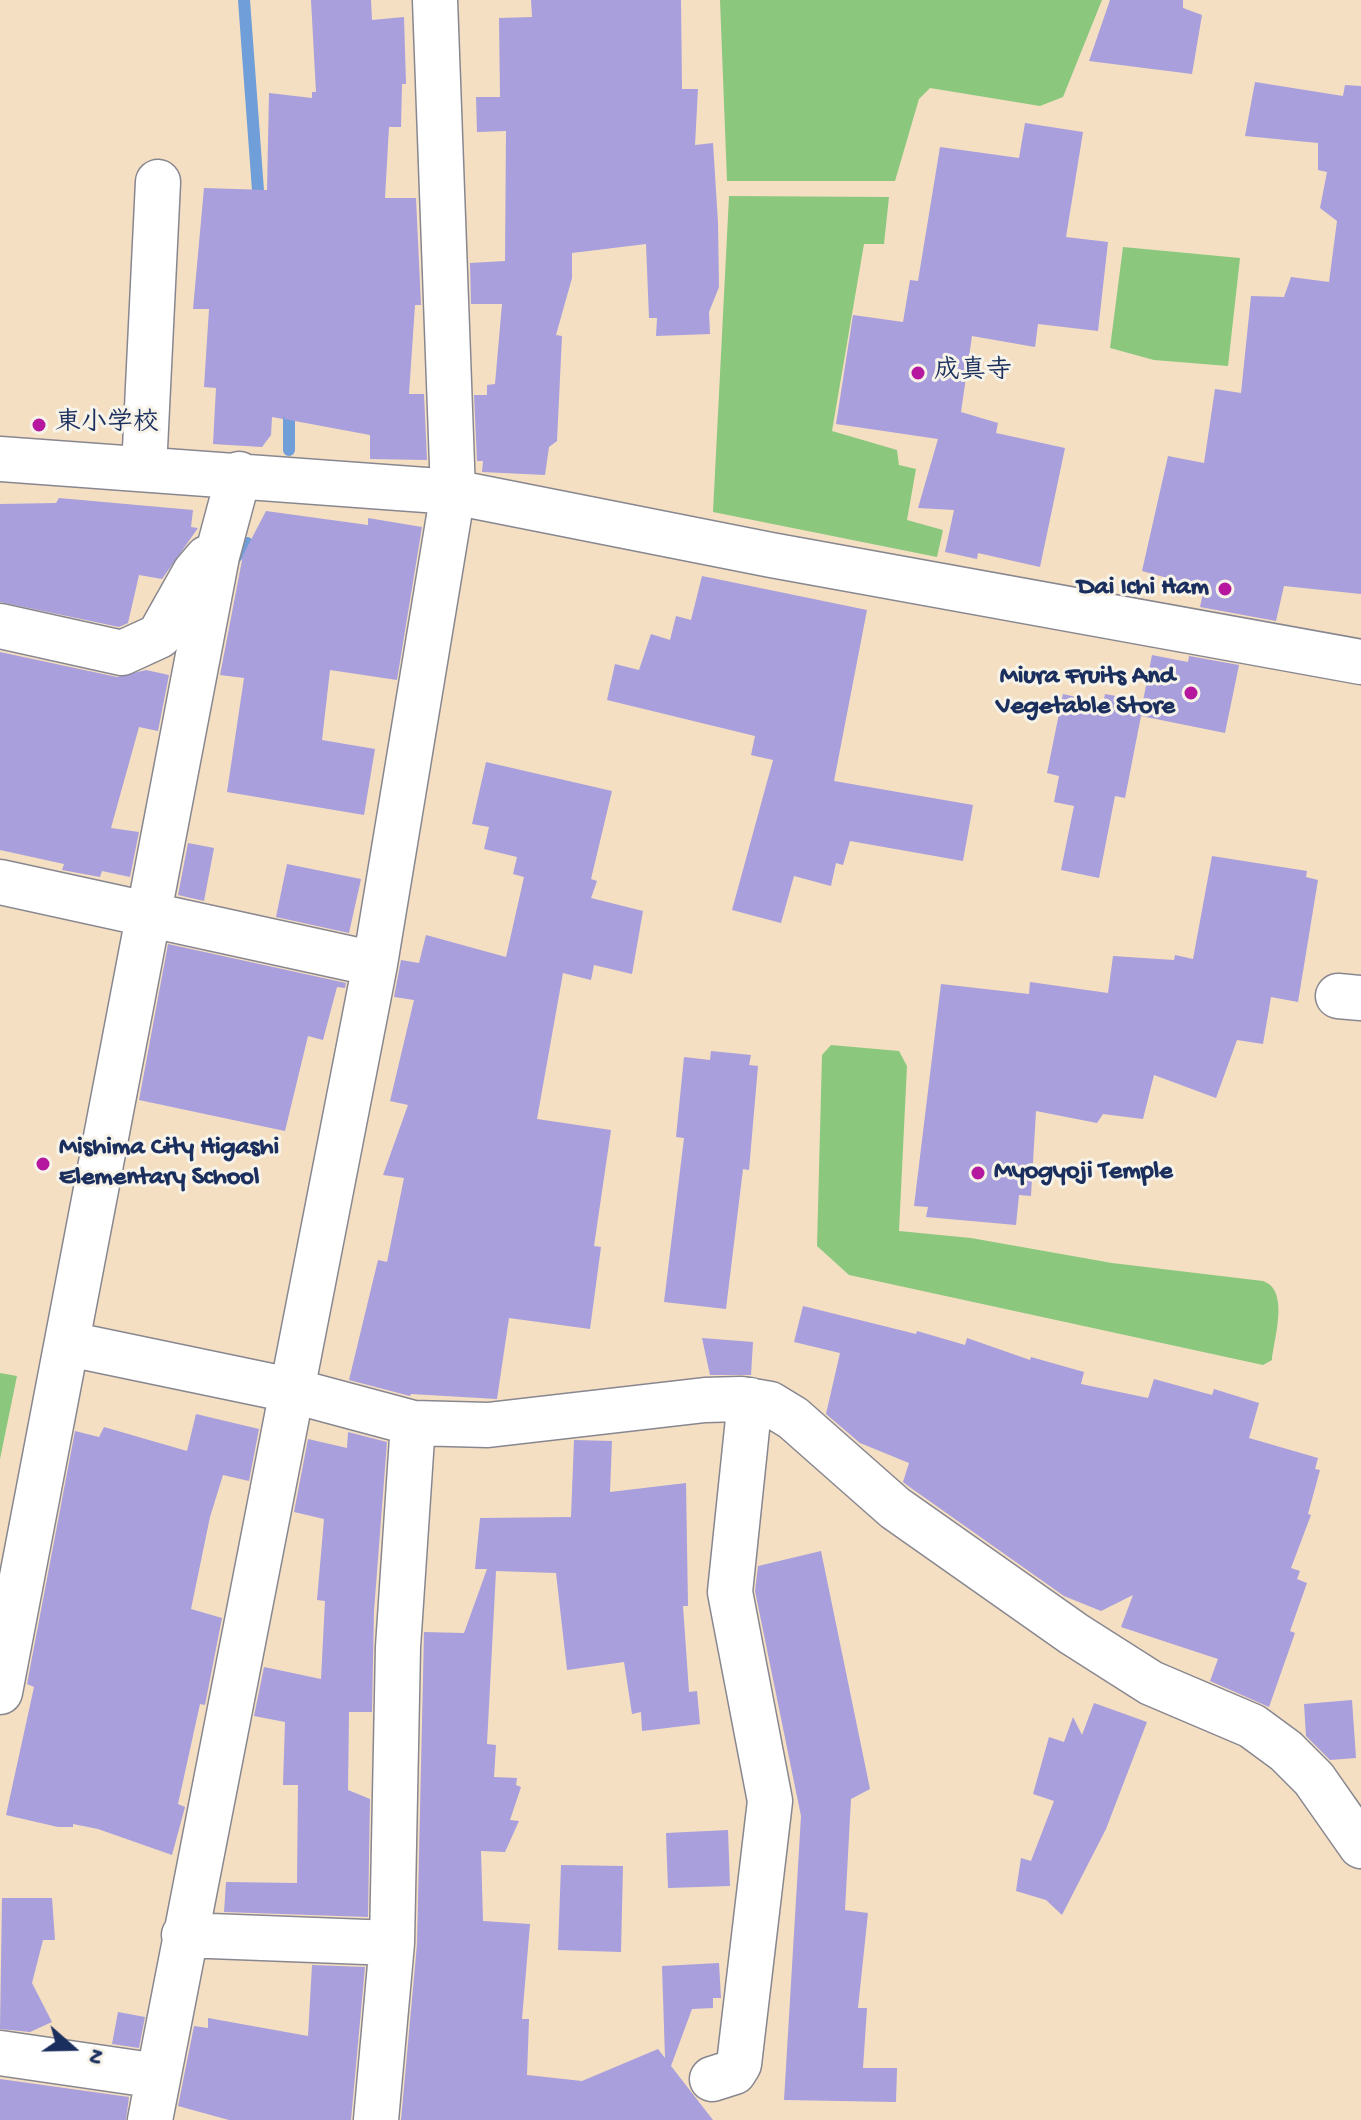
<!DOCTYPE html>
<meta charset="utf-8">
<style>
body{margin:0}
#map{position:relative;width:1361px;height:2120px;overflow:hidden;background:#f4dfc3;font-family:"Gochi Hand",sans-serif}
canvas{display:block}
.north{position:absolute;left:32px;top:2008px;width:80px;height:80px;-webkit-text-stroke:6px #f7f3e8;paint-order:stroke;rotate:110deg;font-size:22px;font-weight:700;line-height:32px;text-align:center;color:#1b2f5e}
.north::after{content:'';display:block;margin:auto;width:28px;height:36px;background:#1b2f5e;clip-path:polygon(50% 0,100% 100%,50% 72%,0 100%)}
</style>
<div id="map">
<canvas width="1361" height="2120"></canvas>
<div class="north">N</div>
</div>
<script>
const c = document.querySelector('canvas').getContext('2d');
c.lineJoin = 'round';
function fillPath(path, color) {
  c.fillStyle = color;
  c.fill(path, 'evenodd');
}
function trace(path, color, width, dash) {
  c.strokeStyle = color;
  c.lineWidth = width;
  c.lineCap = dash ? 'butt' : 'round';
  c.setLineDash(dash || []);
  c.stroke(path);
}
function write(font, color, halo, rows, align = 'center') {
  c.font = font + ' "Gochi Hand","Klee One",sans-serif';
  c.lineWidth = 6;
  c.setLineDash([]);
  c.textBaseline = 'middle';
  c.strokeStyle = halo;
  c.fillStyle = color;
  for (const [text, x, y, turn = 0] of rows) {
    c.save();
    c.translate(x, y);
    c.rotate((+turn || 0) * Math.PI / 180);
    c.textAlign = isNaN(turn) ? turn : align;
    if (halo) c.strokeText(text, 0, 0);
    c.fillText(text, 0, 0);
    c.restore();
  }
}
const green = new Path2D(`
 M 720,0 L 1102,0 L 1063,97 L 1040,106 L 930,88 L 919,99 L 895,181 L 727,181 Z
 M 729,196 L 889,197 L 884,244 L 864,244 L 832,431 L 897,450 L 899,465 L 916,469 L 907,520 L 943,530 L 937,557 L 713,512 Z
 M 1123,247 L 1240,258 L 1228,366 L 1154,360 L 1110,348 Z
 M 831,1045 L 899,1051 L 907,1066 L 899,1231 L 971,1238 L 1112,1263 L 1263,1281 C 1290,1290 1274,1338 1272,1360 L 1263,1365 L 849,1275 L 817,1246 L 822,1055 Z
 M 0,1373 L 17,1376 L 0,1459 Z`);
const stream = new Path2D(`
 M 244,0 L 259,204
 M 289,404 L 289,450
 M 232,562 L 247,543`);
const building = new Path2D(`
 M 311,0 L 371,0 L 372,20 L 404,17 L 406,84 L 402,84 L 401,127 L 389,127 L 385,198 L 416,198 L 421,305 L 415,305 L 409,394 L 424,394 L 427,460 L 370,459 L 370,435 L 284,419 L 285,415 L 283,419 L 272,417 L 271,435 L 262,447 L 213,444 L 216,388 L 204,387 L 209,309 L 193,309 L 204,188 L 267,190 L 269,93 L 312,98 L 312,92 L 316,92 Z
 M 531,0 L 681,0 L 682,89 L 698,89 L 695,145 L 713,143 L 718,223 L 719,287 L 709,312 L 710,334 L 656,336 L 657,318 L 649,318 L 646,244 L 572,253 L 572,278 L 556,335 L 562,336 L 557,441 L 549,447 L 545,475 L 482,472 L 483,461 L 477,461 L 474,395 L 487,395 L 487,385 L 495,384 L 502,304 L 471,304 L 470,263 L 505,261 L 506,131 L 477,132 L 476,97 L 500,97 L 499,18 L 532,17 Z
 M 1110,0 L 1183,0 L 1183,8 L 1202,15 L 1192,74 L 1089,61 Z
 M 1255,82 L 1343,96 L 1345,85 L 1361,86 L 1361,594 L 1284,586 L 1276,621 L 1200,607 L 1204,588 L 1142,571 L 1168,456 L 1204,463 L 1215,389 L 1241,393 L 1251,296 L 1284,297 L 1291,277 L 1329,282 L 1337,221 L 1320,208 L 1327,172 L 1318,170 L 1318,143 L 1245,136 Z
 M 1025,123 L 1083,132 L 1066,237 L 1108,242 L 1098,331 L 1038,324 L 1035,347 L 972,336 L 961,412 L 998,423 L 996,433 L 1065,448 L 1040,567 L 978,553 L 977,559 L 945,552 L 954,510 L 918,508 L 938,439 L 836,424 L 853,315 L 903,322 L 910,280 L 918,281 L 940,147 L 1019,158 Z
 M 59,498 L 193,510 L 191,527 L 198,528 L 162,579 L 139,575 L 128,623 L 119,627 L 0,602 L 0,504 L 56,503 Z
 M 266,511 L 368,525 L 368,518 L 422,527 L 397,680 L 330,670 L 322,740 L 375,749 L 364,815 L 227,792 L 244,678 L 220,675 L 243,555 Z
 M 702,576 L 867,610 L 834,781 L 973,805 L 963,861 L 850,841 L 843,865 L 836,863 L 831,886 L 794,876 L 781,923 L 732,910 L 773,760 L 751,755 L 755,736 L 607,700 L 615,664 L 639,670 L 651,634 L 670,640 L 676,616 L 691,620 Z
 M 0,652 L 117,677 L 146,670 L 169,675 L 158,731 L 139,727 L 111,828 L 139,832 L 130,877 L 102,871 L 100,877 L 62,870 L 64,864 L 0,850 Z
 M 1152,655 L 1188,662 L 1189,656 L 1239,665 L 1225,733 L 1141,716 L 1125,798 L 1115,796 L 1099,878 L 1061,870 L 1074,806 L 1054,802 L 1059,776 L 1047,773 L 1063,694 L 1103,703 L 1105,694 L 1143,701 Z
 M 486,762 L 612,791 L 591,879 L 597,881 L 591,898 L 643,911 L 632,974 L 594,965 L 591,980 L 563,973 L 537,1119 L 611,1130 L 594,1246 L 601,1247 L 590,1329 L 509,1318 L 497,1399 L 411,1394 L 410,1396 L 349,1380 L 378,1260 L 387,1262 L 404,1178 L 383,1175 L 408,1105 L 390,1101 L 414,1000 L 394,997 L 401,960 L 419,963 L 426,935 L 506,957 L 524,877 L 513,874 L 517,857 L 484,849 L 489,827 L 472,824 Z
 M 188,843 L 214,848 L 204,901 L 178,895 Z
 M 1212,856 L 1307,871 L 1306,877 L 1318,880 L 1298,1002 L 1271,997 L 1263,1044 L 1237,1040 L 1216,1098 L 1154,1075 L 1143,1119 L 1103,1114 L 1097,1123 L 1036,1111 L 1031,1196 L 1019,1195 L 1016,1225 L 926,1217 L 928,1207 L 914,1206 L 941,984 L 1029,994 L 1030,982 L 1108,993 L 1113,956 L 1174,960 L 1175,955 L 1193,959 Z
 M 287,864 L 361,879 L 349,933 L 276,917 Z
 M 168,944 L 346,983 L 345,988 L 337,987 L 323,1040 L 308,1036 L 285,1131 L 139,1100 Z
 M 711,1051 L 751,1055 L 749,1065 L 758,1066 L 749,1170 L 743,1169 L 726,1309 L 664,1302 L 684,1138 L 676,1137 L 684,1057 L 710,1060 Z
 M 803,1306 L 916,1334 L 917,1331 L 965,1345 L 967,1338 L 1030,1360 L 1031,1357 L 1084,1372 L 1081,1384 L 1148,1398 L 1154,1379 L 1212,1395 L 1214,1389 L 1259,1403 L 1249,1438 L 1318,1458 L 1315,1469 L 1320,1470 L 1308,1514 L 1311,1515 L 1291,1568 L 1300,1571 L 1297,1579 L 1307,1583 L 1290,1631 L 1295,1633 L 1269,1707 L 1210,1681 L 1218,1659 L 1121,1627 L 1133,1595 L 1101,1611 L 1064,1596 L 911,1488 L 903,1482 L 909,1463 L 860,1443 L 826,1414 L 840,1353 L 794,1342 Z
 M 702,1338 L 753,1342 L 751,1375 L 710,1375 Z
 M 196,1414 L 259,1429 L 249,1481 L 223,1475 L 210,1517 L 191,1609 L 222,1618 L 205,1705 L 200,1704 L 178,1804 L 185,1807 L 172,1855 L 98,1829 L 73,1824 L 73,1827 L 58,1827 L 6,1815 L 34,1687 L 27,1684 L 75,1431 L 99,1437 L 104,1427 L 187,1451 Z
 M 348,1432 L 387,1442 L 374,1611 L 372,1712 L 349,1712 L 348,1790 L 370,1799 L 368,1917 L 224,1912 L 226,1882 L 297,1883 L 298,1785 L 283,1785 L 285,1722 L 254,1716 L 264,1667 L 321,1679 L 325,1601 L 317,1600 L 324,1519 L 294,1512 L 308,1439 L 347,1448 Z
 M 574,1440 L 612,1441 L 610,1492 L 686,1483 L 688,1606 L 683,1606 L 689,1692 L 697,1691 L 700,1724 L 642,1731 L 641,1712 L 632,1714 L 624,1662 L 567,1670 L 556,1573 L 496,1571 L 487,1744 L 496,1745 L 494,1777 L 517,1778 L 516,1785 L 521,1787 L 510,1820 L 519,1821 L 505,1852 L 481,1851 L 483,1921 L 530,1924 L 522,2019 L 529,2019 L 527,2075 L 582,2081 L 658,2049 L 665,2058 L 662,1966 L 719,1963 L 721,1998 L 713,1998 L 713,2008 L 692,2009 L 671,2066 L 713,2120 L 401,2120 L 417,1944 L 424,1632 L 464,1633 L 487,1569 L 475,1569 L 480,1518 L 571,1517 Z
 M 821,1551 L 870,1789 L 851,1799 L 845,1910 L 868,1913 L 858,2008 L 867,2008 L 863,2068 L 897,2068 L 896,2102 L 784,2100 L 801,1816 L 755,1591 L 758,1566 Z
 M 1352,1700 L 1356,1758 L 1330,1760 L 1306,1736 L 1304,1704 Z
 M 1094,1703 L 1147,1722 L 1106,1829 L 1062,1915 L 1046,1900 L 1016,1891 L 1021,1858 L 1031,1861 L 1054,1801 L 1033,1794 L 1049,1737 L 1064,1742 L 1073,1717 L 1082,1735 Z
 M 728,1830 L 730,1886 L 668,1888 L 666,1833 Z
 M 561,1865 L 623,1866 L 621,1952 L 558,1950 Z
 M 2,1898 L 52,1898 L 55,1940 L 43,1940 L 32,1983 L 52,2022 L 30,2032 L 0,2029 Z
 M 312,1965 L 365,1967 L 351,2120 L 229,2120 L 178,2106 L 194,2026 L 208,2028 L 208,2018 L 308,2036 Z
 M 118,2012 L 145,2017 L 139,2048 L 112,2044 Z
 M 0,2079 L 129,2097 L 126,2120 L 0,2120 Z`);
const street = new Path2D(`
 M 0,459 L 453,492 L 771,555 L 1361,662
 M 144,469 L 158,182
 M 0,626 L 122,653 L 159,636 L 195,572 L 207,558
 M 0,882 L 375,964
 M 1338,996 L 1361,998
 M 69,1344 L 290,1390 L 413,1423 L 488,1425 L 705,1400 L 741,1399 L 770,1404 L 793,1418 L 895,1508 L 1074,1634 L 1151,1683 L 1252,1726 L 1286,1751 L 1314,1779 L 1361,1846
 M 0,1692 L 217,556 L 239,474
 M 184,1935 L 392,1943
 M 0,2053 L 158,2076
 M 712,2079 L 734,2072 L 739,2064 L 770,1801 L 730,1592 L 750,1400
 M 150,2120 L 375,964 L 453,492 L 435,0
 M 376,2120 L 392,1943 L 398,1647 L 413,1423`);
const markers = [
 [918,373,8,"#b5179e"],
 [39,425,8,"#b5179e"],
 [1225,589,8,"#b5179e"],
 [1191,693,8,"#b5179e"],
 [43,1164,8,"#b5179e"],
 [978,1173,8,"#b5179e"]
];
const poiNames = [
 ["成真寺",934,373],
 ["東小学校",55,425],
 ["Dai Ichi Ham",1209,589,"right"],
 ["Miura Fruits And",1175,678,"right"],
 ["Vegetable Store",1175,708,"right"],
 ["Mishima City Higashi",59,1149],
 ["Elementary School",59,1179],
 ["Myogyoji Temple",994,1173]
];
fillPath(green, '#8bc87e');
trace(stream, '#6f9ed8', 12);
fillPath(building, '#a89fdc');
trace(street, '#888790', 47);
trace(street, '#fff', 44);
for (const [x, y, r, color] of markers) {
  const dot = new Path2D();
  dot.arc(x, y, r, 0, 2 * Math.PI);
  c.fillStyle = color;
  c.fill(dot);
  trace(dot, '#f7f3e8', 3);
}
write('bold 26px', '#1b2f5e', '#f7f3e8', poiNames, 'left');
</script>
